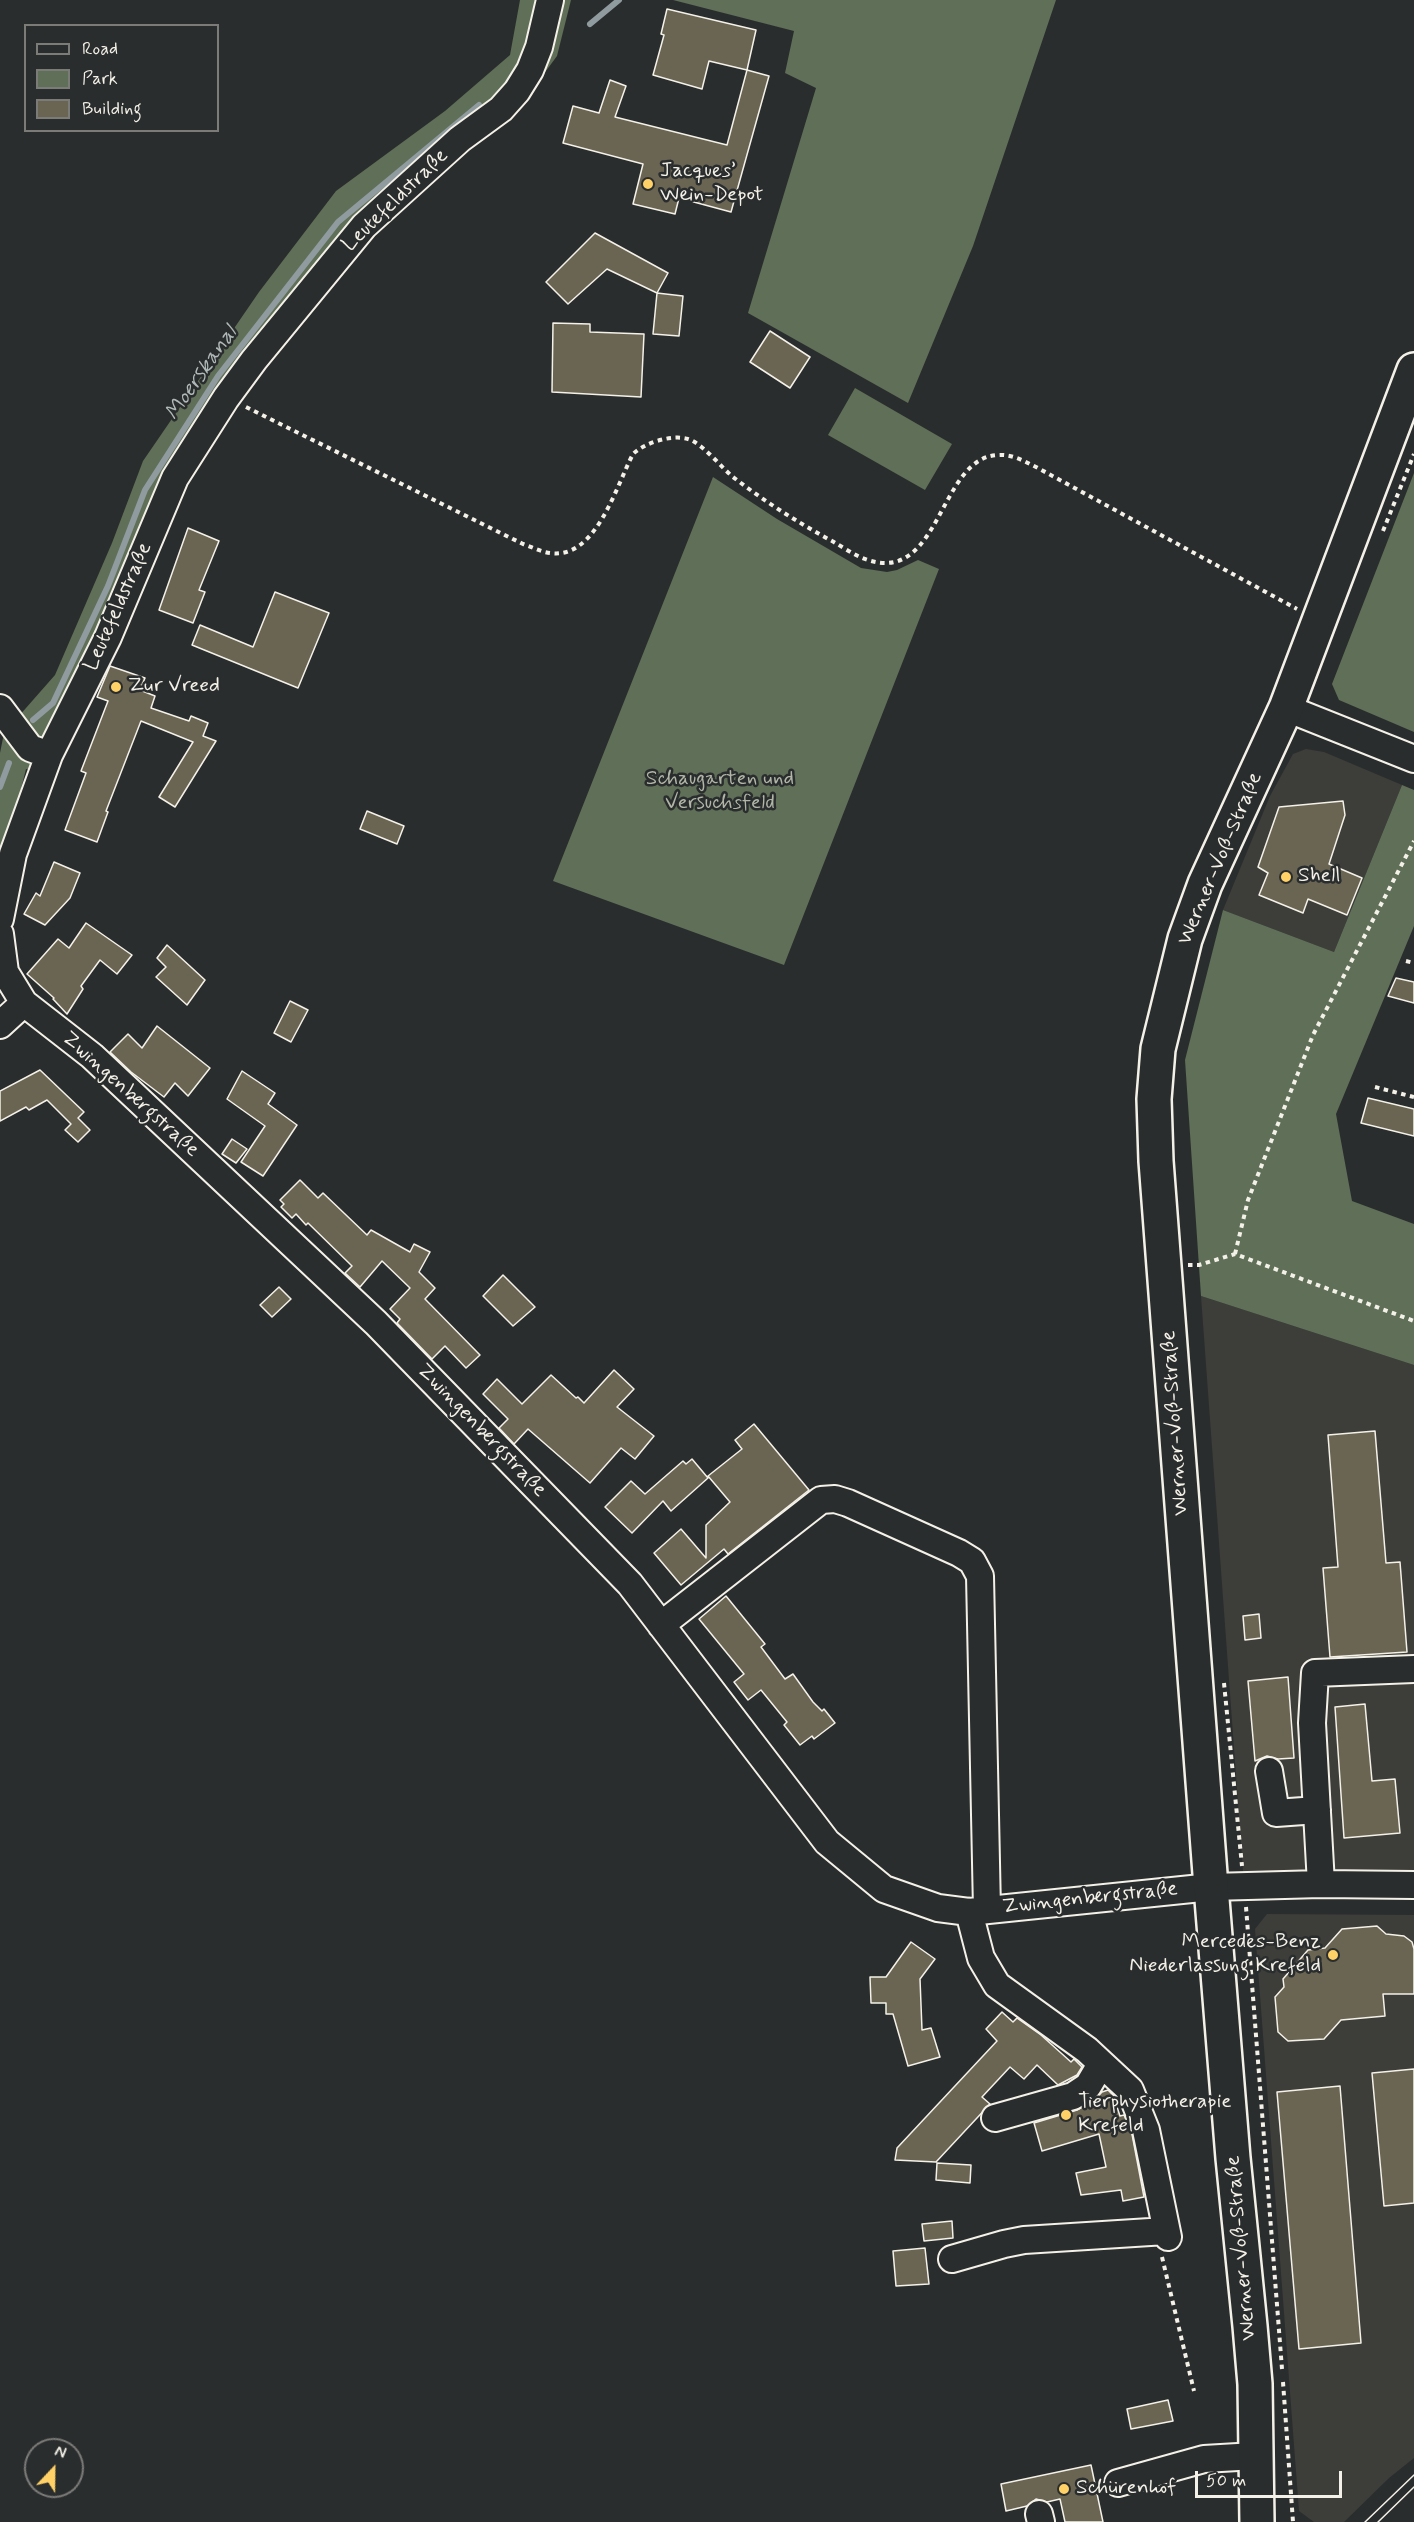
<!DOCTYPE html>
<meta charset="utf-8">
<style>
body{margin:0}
#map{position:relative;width:1414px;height:2522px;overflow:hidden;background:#2a2d2e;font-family:Mynerve,sans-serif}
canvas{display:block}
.legend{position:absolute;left:24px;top:24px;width:195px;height:108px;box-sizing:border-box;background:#2a2d2e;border:2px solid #7b7b78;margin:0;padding:8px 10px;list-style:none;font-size:18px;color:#f4f1e8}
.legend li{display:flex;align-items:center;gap:12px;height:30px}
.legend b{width:30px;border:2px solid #7b7b78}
.north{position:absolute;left:24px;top:2438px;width:60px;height:60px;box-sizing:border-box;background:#2a2d2e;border:2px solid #7b7b78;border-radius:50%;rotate:22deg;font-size:16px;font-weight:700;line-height:24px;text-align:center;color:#f4f1e8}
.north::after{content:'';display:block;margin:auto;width:21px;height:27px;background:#ffd166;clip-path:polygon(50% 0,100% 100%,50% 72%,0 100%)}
.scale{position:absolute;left:1195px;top:2471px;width:147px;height:27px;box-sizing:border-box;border:3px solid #f4f1e8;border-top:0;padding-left:8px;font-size:18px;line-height:21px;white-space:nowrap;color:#f4f1e8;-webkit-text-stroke:4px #2a2d2e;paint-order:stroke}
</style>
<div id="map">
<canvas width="1414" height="2522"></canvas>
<ul class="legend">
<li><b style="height:8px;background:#2a2d2e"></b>Road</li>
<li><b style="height:16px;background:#606f57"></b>Park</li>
<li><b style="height:16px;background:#6a6453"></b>Building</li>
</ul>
<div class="north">N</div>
<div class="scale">50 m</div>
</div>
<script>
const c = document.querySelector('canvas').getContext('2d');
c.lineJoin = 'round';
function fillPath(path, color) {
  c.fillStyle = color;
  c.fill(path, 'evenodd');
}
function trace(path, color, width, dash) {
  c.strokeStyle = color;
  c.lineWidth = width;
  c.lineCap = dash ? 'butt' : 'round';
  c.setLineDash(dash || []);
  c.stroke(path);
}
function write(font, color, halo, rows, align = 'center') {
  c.font = font + ' Mynerve,sans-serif';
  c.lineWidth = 5;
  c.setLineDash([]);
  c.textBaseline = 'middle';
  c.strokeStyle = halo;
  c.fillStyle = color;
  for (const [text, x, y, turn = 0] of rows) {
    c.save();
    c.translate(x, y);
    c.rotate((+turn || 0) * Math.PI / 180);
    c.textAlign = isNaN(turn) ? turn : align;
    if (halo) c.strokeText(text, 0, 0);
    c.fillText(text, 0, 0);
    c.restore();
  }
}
const built = new Path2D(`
 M 1306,749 L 1324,752 L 1402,785 L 1334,952 L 1223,910 L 1270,796 L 1293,754 Z
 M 1201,1296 L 1414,1365 L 1414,1885 L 1244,1885 Z
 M 1267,1914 L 1414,1915 L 1414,2458 L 1389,2478 L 1344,2522 L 1314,2522 L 1299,2511 L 1255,1929 Z`);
const green = new Path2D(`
 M 520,0 L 571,0 L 557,56 L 529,94 L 376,226 L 331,278 L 195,460 L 55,775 L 26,769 L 0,872 L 0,753 L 4,733 L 55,675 L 112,543 L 143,461 L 259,292 L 336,191 L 445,111 L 510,55 Z
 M 673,0 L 1056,0 L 973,246 L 908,403 L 748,313 L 816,88 L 785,73 L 794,31 Z
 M 855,388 L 952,444 L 925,490 L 828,435 Z
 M 1414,473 L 1414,732 L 1339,700 L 1332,684 Z
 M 713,477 L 777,519 L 861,568 L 887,572 L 897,570 L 918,560 L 939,569 L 784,965 L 553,881 Z
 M 1402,785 L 1414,790 L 1414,926 L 1336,1114 L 1352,1201 L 1414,1224 L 1414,1365 L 1201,1296 L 1185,1060 L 1223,910 L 1334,952 Z`);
const stream = new Path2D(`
 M 590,24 L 619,0
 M 33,720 L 53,703 L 108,586 L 145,490 L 218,376 L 338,222 L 479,105
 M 0,787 L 9,763`);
const building = new Path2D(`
 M 667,9 L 756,30 L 747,70 L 709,61 L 702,89 L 653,75 L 664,35 L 661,34 Z
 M 747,70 L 769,76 L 731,212 L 679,198 L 675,214 L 633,204 L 643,164 L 563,143 L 573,106 L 599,113 L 610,80 L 626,86 L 615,117 L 727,145 Z
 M 595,233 L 668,273 L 657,293 L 607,269 L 568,304 L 546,282 Z
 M 657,293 L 683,296 L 679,336 L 653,334 Z
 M 553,323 L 590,324 L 590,332 L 644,334 L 641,397 L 552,392 Z
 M 770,331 L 810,357 L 790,388 L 750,362 Z
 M 188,528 L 219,541 L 199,590 L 205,592 L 193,623 L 159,610 Z
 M 275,592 L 329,613 L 298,688 L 192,645 L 200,625 L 253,647 Z
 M 110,666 L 145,678 L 140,690 L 155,696 L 151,708 L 189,721 L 191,716 L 208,723 L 203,736 L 216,741 L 175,807 L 159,797 L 193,742 L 141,721 L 106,811 L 108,812 L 97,842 L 65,830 L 86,773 L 81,771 L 108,701 L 97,697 Z
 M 1343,801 L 1345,815 L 1329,864 L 1362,878 L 1347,915 L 1308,899 L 1303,913 L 1259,895 L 1268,873 L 1258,867 L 1279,807 Z
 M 367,811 L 404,826 L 397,844 L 360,829 Z
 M 54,862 L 80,873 L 70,898 L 45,925 L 24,914 L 36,893 L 40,896 Z
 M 86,923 L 132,955 L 117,974 L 100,960 L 81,986 L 83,989 L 67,1014 L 53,999 L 54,998 L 27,974 L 58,939 L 69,948 Z
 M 167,945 L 205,980 L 187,1005 L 156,977 L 166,967 L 157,958 Z
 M 1396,978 L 1414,982 L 1414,1003 L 1388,996 Z
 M 290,1001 L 308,1010 L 291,1042 L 274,1033 Z
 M 157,1026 L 210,1068 L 188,1096 L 175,1083 L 164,1097 L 131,1072 L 110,1052 L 128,1034 L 142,1048 Z
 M 40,1070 L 84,1112 L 78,1118 L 90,1130 L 78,1142 L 65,1130 L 71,1124 L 47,1100 L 29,1110 L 26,1107 L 0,1121 L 0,1091 Z
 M 242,1071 L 275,1093 L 268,1104 L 297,1125 L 263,1176 L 241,1162 L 265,1126 L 227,1099 Z
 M 1368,1098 L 1414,1109 L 1414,1136 L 1361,1123 Z
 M 232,1139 L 247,1149 L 236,1163 L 222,1154 Z
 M 300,1180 L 318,1198 L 323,1193 L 367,1235 L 371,1230 L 410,1252 L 414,1244 L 430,1252 L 419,1272 L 435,1288 L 425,1299 L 480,1355 L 466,1368 L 445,1346 L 432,1359 L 397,1323 L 400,1319 L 390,1309 L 410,1288 L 382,1261 L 360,1287 L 345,1273 L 352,1266 L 308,1223 L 306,1225 L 296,1214 L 292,1218 L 281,1207 L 284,1204 L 280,1200 Z
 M 503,1275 L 535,1307 L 513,1326 L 483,1296 Z
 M 279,1287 L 291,1299 L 272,1317 L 260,1305 Z
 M 614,1370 L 634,1389 L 617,1407 L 654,1436 L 635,1459 L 621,1448 L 590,1483 L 528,1429 L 514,1444 L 499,1428 L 508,1419 L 483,1394 L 497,1379 L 522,1404 L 551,1375 L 576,1398 L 578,1397 L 584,1403 Z
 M 754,1424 L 809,1490 L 728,1554 L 724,1549 L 681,1585 L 654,1553 L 681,1529 L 706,1558 L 706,1525 L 730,1502 L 708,1476 L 742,1449 L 735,1440 Z
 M 1375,1431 L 1386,1563 L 1400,1562 L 1407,1652 L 1330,1657 L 1323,1568 L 1338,1567 L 1328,1435 Z
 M 692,1459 L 708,1478 L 671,1511 L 663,1501 L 632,1533 L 605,1507 L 631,1481 L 645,1494 L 683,1461 L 686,1464 Z
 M 726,1596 L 765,1644 L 761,1647 L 785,1679 L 793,1674 L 813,1702 L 822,1711 L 824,1709 L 835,1723 L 814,1739 L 812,1736 L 800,1745 L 784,1725 L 787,1722 L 761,1690 L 748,1700 L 734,1682 L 744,1674 L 699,1619 Z
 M 1259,1614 L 1261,1638 L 1245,1640 L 1243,1616 Z
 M 1288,1677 L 1294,1758 L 1278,1759 L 1267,1756 L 1255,1761 L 1248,1681 Z
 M 1365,1704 L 1372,1781 L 1395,1779 L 1400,1833 L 1344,1838 L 1335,1707 Z
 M 1377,1926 L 1386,1934 L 1404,1936 L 1412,1942 L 1414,1949 L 1414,1994 L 1383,1994 L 1385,2016 L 1341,2020 L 1324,2039 L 1288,2041 L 1278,2032 L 1275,1997 L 1284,1987 L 1283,1979 L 1308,1950 L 1325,1948 L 1342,1929 Z
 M 911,1942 L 935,1959 L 920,1979 L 922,2030 L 931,2028 L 940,2057 L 908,2066 L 893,2014 L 886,2014 L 886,2003 L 871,2003 L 870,1977 L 886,1977 Z
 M 1002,2012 L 1013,2022 L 1017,2018 L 1041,2035 L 1071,2062 L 1074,2059 L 1082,2067 L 1077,2075 L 1058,2085 L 1037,2065 L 1024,2079 L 1010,2067 L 982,2097 L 990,2104 L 936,2162 L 895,2160 L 897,2148 L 997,2041 L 986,2029 Z
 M 1414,2069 L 1414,2203 L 1384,2206 L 1372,2073 Z
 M 1340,2086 L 1361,2343 L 1299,2349 L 1277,2092 Z
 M 1108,2090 L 1113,2095 L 1120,2116 L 1124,2115 L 1132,2134 L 1144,2197 L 1123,2201 L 1121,2190 L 1081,2195 L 1076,2173 L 1106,2167 L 1099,2134 L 1042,2151 L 1034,2123 L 1077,2110 L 1096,2098 L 1102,2092 Z
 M 937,2163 L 971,2165 L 970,2183 L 936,2180 Z
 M 952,2221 L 953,2238 L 924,2241 L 922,2224 Z
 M 925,2248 L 929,2284 L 896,2286 L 893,2251 Z
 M 1168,2400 L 1173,2421 L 1131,2429 L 1127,2409 Z
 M 1091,2465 L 1103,2522 L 1065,2522 L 1060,2499 L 1047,2502 L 1036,2499 L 1027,2506 L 1006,2511 L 1001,2484 Z`);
const path = new Path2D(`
 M 246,407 L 523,544 C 532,547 541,552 550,553 C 596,560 616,486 633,454 C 644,443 672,434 688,439 C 702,443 721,467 733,477 C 764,501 797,522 832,541 C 843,547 855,556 868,560 C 941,584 939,457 998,455 C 1012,454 1024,461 1036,467 L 1297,609
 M 1383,531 L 1414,454
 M 1406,961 L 1414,963
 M 1375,1087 L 1414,1097
 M 1235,1254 L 1248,1200 L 1313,1035 L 1414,841
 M 1188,1265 L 1199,1265 L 1235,1254 L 1414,1321
 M 1224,1683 L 1242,1866
 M 1246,1907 L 1282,2369
 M 1162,2257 L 1194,2391
 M 1283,2382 L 1293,2522`);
const minor = new Path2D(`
 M 0,708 L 30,748 L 49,755
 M 1286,708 L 1414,759
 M 0,919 L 13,854 L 49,755 L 108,637 L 175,478 L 226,398 L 254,360 L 364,226 L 460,139 L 501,109 L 517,91 L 530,70 L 539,47 L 550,0
 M 0,934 L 5,972 L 24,1003 L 92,1056 L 376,1323 L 630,1584 L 827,1842 L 884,1889 L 938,1908 L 969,1912 L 1211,1887 L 1321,1884 L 1414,1885
 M 0,1025 L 24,1003
 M 661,1625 L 821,1500 L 835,1499 L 848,1503 L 959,1553 L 972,1561 L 980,1576 L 987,1910
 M 1269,1771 L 1276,1813 L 1317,1810
 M 1321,1884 L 1312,1723 L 1315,1673 L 1414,1669
 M 969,1912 L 981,1958 L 997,1985 L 1087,2050 L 1130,2090 L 1146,2130 L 1168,2237
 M 995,2118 L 1073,2096 L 1088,2086 L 1101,2064
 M 952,2259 L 1004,2244 L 1024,2240 L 1166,2231
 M 1118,2483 L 1204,2459 L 1255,2456
 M 1039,2514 L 1041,2522`);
const major = new Path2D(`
 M 1257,2522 L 1255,2384 L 1250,2326 L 1233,2158 L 1211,1887 L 1156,1161 L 1154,1099 L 1158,1049 L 1185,939 L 1205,884 L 1286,708 L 1414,370`);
const tram = new Path2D(`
 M 1365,2522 L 1414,2475
 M 1378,2522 L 1414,2487`);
const markers = [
 [648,184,6,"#ffd166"],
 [116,687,6,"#ffd166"],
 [1286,877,6,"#ffd166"],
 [1333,1955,6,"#ffd166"],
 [1066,2115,6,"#ffd166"],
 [1064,2489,6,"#ffd166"]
];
const poiNames = [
 ["Jacques’",660,172],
 ["Wein-Depot",660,196],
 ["Zur Vreed",128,687],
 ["Shell",1298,877],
 ["Mercedes-Benz",1321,1943,"right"],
 ["Niederlassung Krefeld",1321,1967,"right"],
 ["Tierphysiotherapie",1078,2103],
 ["Krefeld",1078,2127],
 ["Schürenhof",1076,2489]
];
const streetNames = [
 ["Leutefeldstraße",396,201,-44],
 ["Leutefeldstraße",119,607,-66],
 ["Werner-Voß-Straße",1221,859,-67],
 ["Zwingenbergstraße",130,1095,42],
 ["Werner-Voß-Straße",1176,1423,-94],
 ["Zwingenbergstraße",481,1431,46],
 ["Zwingenbergstraße",1090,1899,-6],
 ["Werner-Voß-Straße",1242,2248,-95]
];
const parkNames = [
 ["Schaugarten und",720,780],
 ["Versuchsfeld",720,804]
];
const waterNames = [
 ["Moerskanal",202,374,-55]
];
fillPath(built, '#3d3e39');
fillPath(green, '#606f57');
trace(stream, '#8f9b9f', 6);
fillPath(building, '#6a6453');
trace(building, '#f4f1e8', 1.5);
trace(minor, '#f4f1e8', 30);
trace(major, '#f4f1e8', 38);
trace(path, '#f4f1e8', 4, [4.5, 4.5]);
trace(minor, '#2a2d2e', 26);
trace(major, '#2a2d2e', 33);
trace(tram, '#f4f1e8', 1.5);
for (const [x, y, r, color] of markers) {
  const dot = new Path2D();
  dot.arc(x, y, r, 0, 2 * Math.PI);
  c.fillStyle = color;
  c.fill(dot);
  trace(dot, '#2a2d2e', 2);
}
write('21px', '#f4f1e8', '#2a2d2e', poiNames, 'left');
write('21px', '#f4f1e8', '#2a2d2e', streetNames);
write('21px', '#b1b6a7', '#2a2d2e', parkNames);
write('italic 22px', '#b0b8b8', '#2a2d2e', waterNames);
</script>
